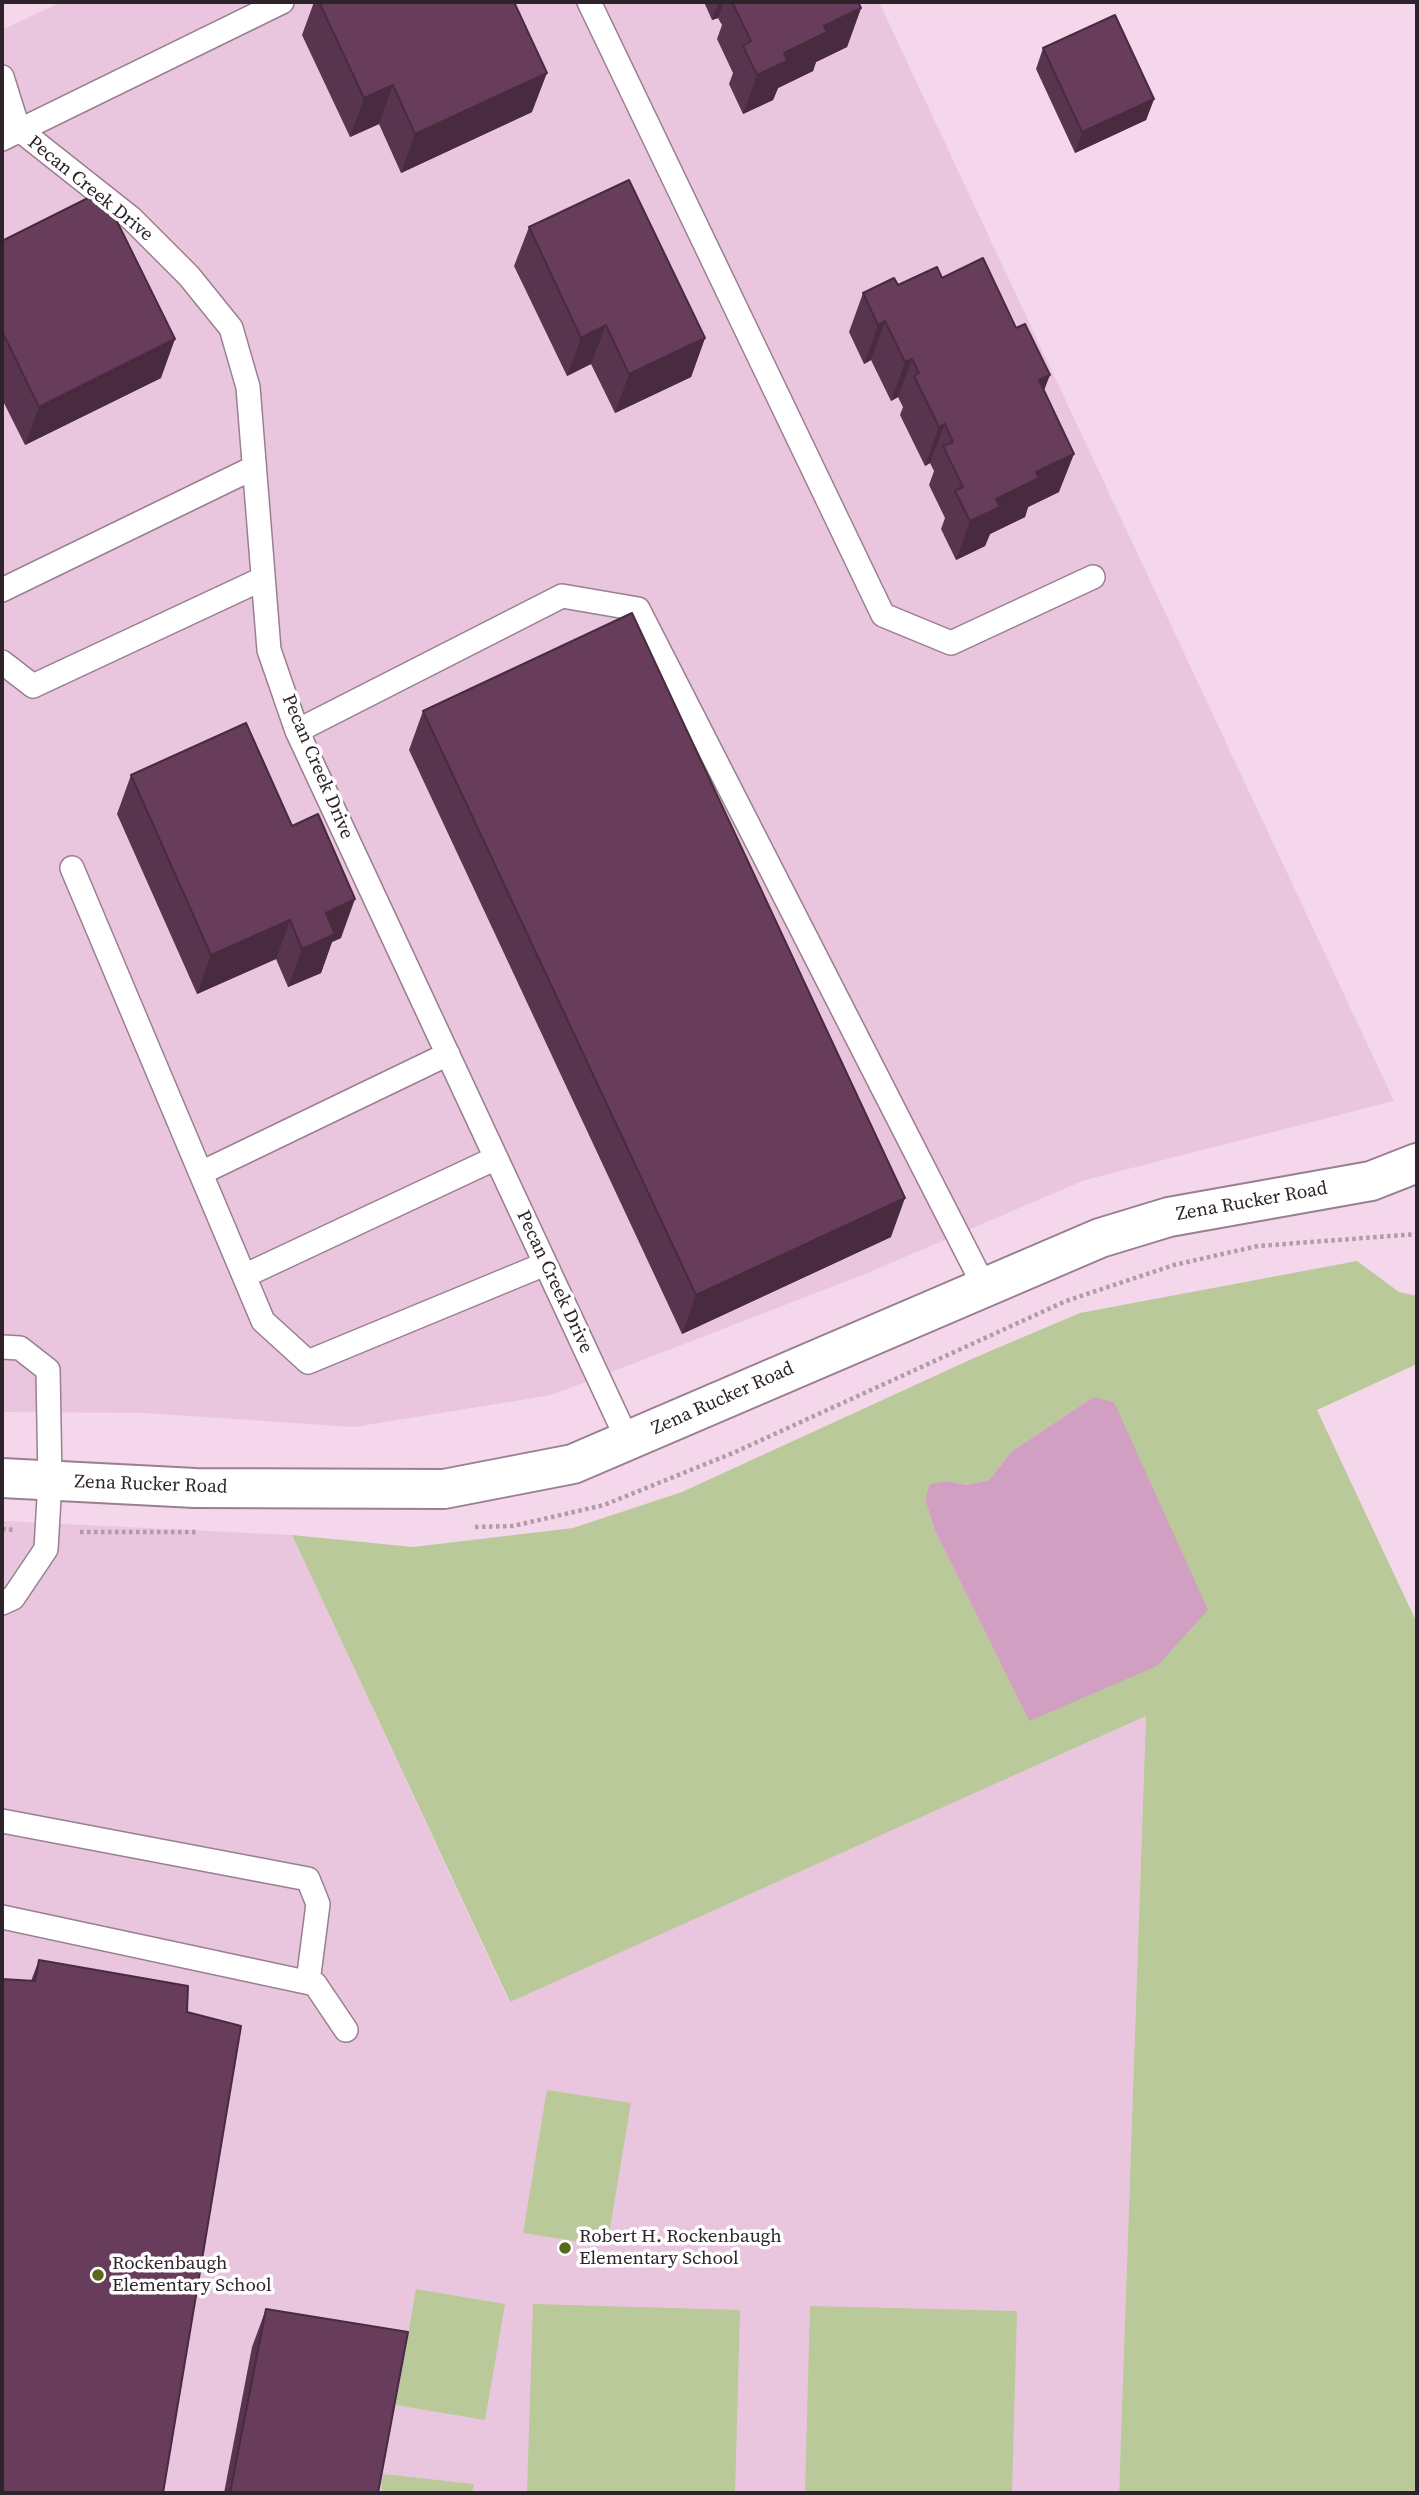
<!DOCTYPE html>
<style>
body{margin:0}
#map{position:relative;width:1419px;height:2495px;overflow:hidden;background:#f5d7eb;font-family:"Source Serif 4",serif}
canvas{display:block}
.frame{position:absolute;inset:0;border:4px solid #2e232a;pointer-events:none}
</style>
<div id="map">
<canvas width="1419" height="2495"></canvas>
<div class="frame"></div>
</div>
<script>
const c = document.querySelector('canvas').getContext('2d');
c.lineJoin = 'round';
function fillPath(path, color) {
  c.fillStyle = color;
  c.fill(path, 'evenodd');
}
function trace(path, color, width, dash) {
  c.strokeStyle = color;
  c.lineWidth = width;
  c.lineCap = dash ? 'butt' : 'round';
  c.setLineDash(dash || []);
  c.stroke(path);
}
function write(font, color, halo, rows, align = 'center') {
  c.font = font + ' "Source Serif 4",serif';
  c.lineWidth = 7;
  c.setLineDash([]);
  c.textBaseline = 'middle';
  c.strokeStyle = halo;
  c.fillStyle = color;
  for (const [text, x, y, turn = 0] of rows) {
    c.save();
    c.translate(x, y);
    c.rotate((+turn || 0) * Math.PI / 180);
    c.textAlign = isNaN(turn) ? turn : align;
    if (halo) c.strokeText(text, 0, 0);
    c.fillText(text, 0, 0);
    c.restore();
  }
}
const built = new Path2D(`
 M 61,2 L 879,2 L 1394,1101 L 1085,1180 L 865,1274 L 552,1395 L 354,1427 L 145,1413 L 2,1412 L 2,30 Z
 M 2,1521 L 292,1535 L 509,2002 L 1146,1716 L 1119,2493 L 2,2493 Z`);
const green = new Path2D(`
 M 1357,1261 L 1399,1292 L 1417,1296 L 1417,1364 L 1317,1410 L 1417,1623 L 1417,2493 L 1119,2493 L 1146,1716 L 510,2002 L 292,1535 L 413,1547 L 573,1528 L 682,1492 L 974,1358 L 1080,1313 ZM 1093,1397 L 1029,1721 L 935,1531 L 925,1500 L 948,1481 L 966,1485 L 989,1480 L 1012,1451 Z
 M 547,2090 L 631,2103 L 607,2246 L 523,2233 Z
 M 416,2289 L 505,2304 L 485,2420 L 396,2405 Z
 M 533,2304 L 740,2310 L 735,2493 L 527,2493 Z
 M 810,2306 L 1017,2311 L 1012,2493 L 805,2493 Z
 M 383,2474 L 474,2484 L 472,2493 L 381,2493 Z`);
const water = new Path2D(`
 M 1093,1397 L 1114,1402 L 1208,1610 L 1157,1666 L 1029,1721 L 935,1531 L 925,1500 L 930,1484 L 948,1481 L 966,1485 L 989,1480 L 1012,1451 Z`);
const path = new Path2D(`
 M 475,1527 L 513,1526 L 604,1505 L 733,1453 L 1066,1301 L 1174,1265 L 1258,1246 L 1417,1234
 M 2,1529 L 15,1530
 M 80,1532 L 197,1532`);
const service = new Path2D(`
 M 589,2 L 883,615 L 951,643 L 1093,577
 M 2,77 L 19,131
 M 2,116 L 131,218 L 189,276 L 231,328 L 248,387 L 269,650 L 297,731 L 628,1441
 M 2,139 L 282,2
 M 2,590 L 253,468
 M 2,662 L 33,686 L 262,579
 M 297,731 L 562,596 L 638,609 L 984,1286
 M 72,868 L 263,1321 L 308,1362 L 545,1264
 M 201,1173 L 448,1054
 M 244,1276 L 496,1158
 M 2,1347 L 20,1348 L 48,1370 L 50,1481 L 46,1549 L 13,1598 L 2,1603
 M 2,1821 L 308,1879 L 318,1904 L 308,1982
 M 2,1917 L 315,1984 L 346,2030`);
const minor = new Path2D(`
 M 2,1478 L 195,1488 L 444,1489 L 573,1464 L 1100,1238 L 1169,1217 L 1371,1181 L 1417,1163`);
const wall = new Path2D(`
 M 314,2 L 514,2 L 532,112 L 401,173 L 379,124 L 350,137 L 302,35 Z
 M 704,2 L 858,2 L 861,8 L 847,47 L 816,62 L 813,71 L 778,88 L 773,100 L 743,114 L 729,84 L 733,73 L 717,39 L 722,25 L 718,18 L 712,20 Z
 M 1043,48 L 1154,99 L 1146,120 L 1075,153 L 1036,69 Z
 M 529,227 L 705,338 L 691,377 L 615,413 L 591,364 L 567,376 L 514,266 Z
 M 2,241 L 161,378 L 25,445 L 2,399 Z
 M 942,278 L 1044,391 L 1059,492 L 1028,507 L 1025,517 L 990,534 L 985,546 L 956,560 L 941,529 L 945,518 L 929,485 L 934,471 L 930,463 L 925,466 L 900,415 L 903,407 L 898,397 L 891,401 L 871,360 L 864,364 L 849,332 L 863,293 L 898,285 Z
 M 423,711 L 891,1237 L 682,1334 L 409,750 Z
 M 131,775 L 341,938 L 332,942 L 321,973 L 288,987 L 276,959 L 197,994 L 117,814 Z
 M 39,1960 L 163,2493 L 31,1981 Z
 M 266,2309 L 378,2493 L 224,2493 L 252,2347 Z`);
const shadedWall = new Path2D(`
 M 719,2 L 724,2 L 718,18 L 712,20 Z
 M 861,8 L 847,47 L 816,62 L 813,71 L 778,88 L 773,100 L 743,114 L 757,75 L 784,53 L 824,26 Z
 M 547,73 L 532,112 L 401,173 L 415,134 Z
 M 393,85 L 379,124 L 350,137 L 364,98 Z
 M 1154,99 L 1146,120 L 1075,153 L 1082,132 Z
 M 885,321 L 871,360 L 864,364 L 878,325 Z
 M 606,325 L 591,364 L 567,376 L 581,338 Z
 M 705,338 L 691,377 L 615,413 L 629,374 Z
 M 175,339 L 161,378 L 25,445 L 39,407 Z
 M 912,359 L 898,397 L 891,401 L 905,362 Z
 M 1050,375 L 1035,414 L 1039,380 Z
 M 945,424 L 930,463 L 925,466 L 939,427 Z
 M 1074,454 L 1059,492 L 1028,507 L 1025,517 L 990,534 L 985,546 L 956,560 L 970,521 L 996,499 L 1036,472 Z
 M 355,899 L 341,938 L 332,942 L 321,973 L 288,987 L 302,949 L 326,913 Z
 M 290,920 L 276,959 L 197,994 L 211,955 Z
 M 905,1198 L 891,1237 L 682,1334 L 696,1295 Z`);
const building = new Path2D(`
 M 319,2 L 514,2 L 547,73 L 415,134 L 393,85 L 364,98 Z
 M 732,2 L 858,2 L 861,8 L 824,26 L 827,32 L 784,53 L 787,61 L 757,75 L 743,46 L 751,41 Z
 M 1115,15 L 1154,99 L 1082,132 L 1043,48 Z
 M 629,180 L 705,338 L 629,374 L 606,325 L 581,338 L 529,227 Z
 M 102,191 L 175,339 L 39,407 L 2,331 L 2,241 Z
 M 983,258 L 1016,328 L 1025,324 L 1050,375 L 1039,380 L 1074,454 L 1036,472 L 1039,478 L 996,499 L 1000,507 L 970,521 L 955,491 L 963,487 L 943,446 L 953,442 L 945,424 L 939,427 L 914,376 L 919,373 L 912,359 L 905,362 L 885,321 L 878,325 L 863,293 L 894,278 L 898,285 L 937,267 L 942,278 Z
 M 632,613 L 905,1198 L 696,1295 L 423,711 Z
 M 246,723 L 292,826 L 318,814 L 355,899 L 326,913 L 335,934 L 302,949 L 290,920 L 211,955 L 131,775 Z
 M 39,1960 L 188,1986 L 187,2012 L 241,2026 L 163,2493 L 2,2493 L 2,1979 L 35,1981 Z
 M 266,2309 L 408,2332 L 378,2493 L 230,2493 Z`);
const markers = [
 [565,2248,7,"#556917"],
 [98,2275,7,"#556917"]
];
const streetNames = [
 ["Pecan Creek Drive",90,189,39],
 ["Pecan Creek Drive",317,767,67],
 ["Zena Rucker Road",1252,1202,-10],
 ["Pecan Creek Drive",554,1282,65],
 ["Zena Rucker Road",723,1399,-24],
 ["Zena Rucker Road",151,1485,2]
];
const poiNames = [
 ["Robert H. Rockenbaugh",579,2237],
 ["Elementary School",579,2259],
 ["Rockenbaugh",112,2264],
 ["Elementary School",112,2286]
];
fillPath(built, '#e9c6de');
fillPath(green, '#b9c999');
fillPath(water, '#d19fc1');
trace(service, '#997f91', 26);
trace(minor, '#997f91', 42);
trace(path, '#b19aa9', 4.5, [3.5, 3.5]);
trace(service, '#fff', 23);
trace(minor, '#fff', 38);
fillPath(wall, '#59344f');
fillPath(shadedWall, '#492b40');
fillPath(building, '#683d5c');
trace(building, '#492b40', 2);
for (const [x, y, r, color] of markers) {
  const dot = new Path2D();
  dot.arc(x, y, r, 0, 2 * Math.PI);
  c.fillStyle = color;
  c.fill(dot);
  trace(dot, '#fff', 2.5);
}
write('19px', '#2e232a', '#fff', streetNames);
write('19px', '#2e232a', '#fff', poiNames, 'left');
</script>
